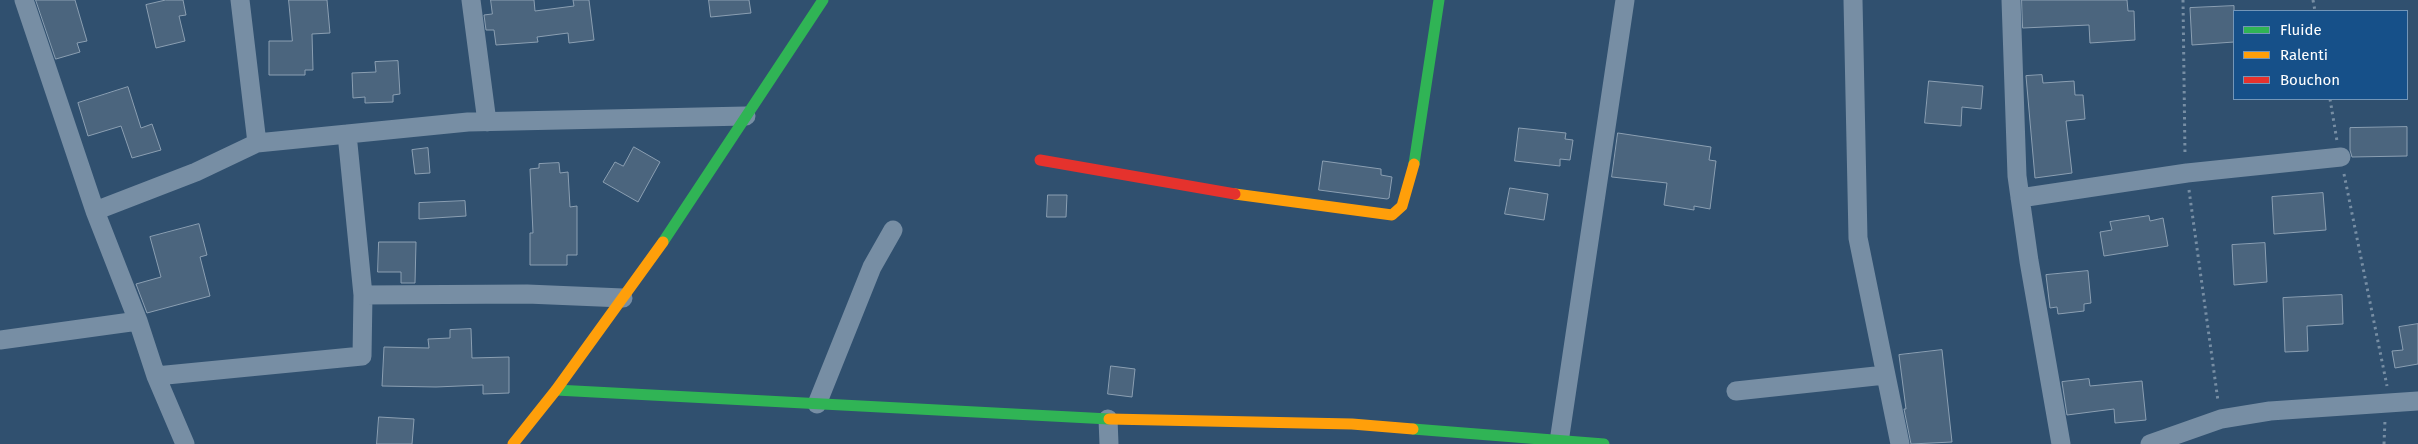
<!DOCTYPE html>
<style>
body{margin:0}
#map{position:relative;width:2418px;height:444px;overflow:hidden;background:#30506f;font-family:"Fira Sans",sans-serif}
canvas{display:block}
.legend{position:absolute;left:2233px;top:10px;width:175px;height:90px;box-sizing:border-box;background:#165089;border:1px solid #7396b8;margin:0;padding:6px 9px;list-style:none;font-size:15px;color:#fff}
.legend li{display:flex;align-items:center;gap:10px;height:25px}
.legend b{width:25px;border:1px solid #7396b8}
</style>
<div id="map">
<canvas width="2418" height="444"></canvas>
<ul class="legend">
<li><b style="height:6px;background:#30b455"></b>Fluide</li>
<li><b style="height:6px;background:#ff9f0a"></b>Ralenti</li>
<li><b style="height:6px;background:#e5322d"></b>Bouchon</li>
</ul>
</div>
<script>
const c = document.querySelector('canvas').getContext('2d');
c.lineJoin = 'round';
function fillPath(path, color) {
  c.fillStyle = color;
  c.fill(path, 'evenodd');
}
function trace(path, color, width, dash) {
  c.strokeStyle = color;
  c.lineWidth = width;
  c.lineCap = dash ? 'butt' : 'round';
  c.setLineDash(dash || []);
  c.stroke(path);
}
const building = new Path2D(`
 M 36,0 L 75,0 L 87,41 L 77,43 L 80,52 L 56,59 Z
 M 166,0 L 183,0 L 186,15 L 179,16 L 185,41 L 156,48 L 146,5 Z
 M 289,0 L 327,0 L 330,33 L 312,34 L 313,70 L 305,70 L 305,75 L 269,75 L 269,41 L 292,41 Z
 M 491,0 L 534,0 L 535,11 L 574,6 L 573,0 L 589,0 L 594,40 L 569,43 L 568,33 L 537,37 L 538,42 L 496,45 L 494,30 L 486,30 L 484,15 L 492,14 Z
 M 709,0 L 749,0 L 751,13 L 711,17 Z
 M 2022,0 L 2127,0 L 2128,11 L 2134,11 L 2135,40 L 2090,43 L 2089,25 L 2023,28 Z
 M 2234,6 L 2234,42 L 2192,45 L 2190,8 Z
 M 398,61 L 400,94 L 393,95 L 393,102 L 365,103 L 365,97 L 353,98 L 352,73 L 376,72 L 375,62 Z
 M 2042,75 L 2043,83 L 2074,81 L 2075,95 L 2083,95 L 2085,119 L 2066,121 L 2072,173 L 2035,178 L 2026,76 Z
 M 1929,81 L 1983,86 L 1981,109 L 1962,107 L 1961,126 L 1925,123 Z
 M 128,87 L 141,128 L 152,124 L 161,150 L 132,158 L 121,126 L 88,136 L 78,103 Z
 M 2407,127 L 2407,156 L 2352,157 L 2350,150 L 2350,128 Z
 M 1519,128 L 1566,133 L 1565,139 L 1573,140 L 1570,160 L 1560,159 L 1560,166 L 1515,161 Z
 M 1618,133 L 1711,147 L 1709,160 L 1716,161 L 1710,209 L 1694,206 L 1694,210 L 1664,205 L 1667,183 L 1612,177 Z
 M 634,147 L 660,162 L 638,202 L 603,182 L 615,162 L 623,166 Z
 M 428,148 L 430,173 L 415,174 L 412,150 Z
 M 1323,161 L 1381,169 L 1381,175 L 1392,177 L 1389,198 L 1387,199 L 1319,190 Z
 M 559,163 L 560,173 L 568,172 L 570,207 L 577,206 L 577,255 L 567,255 L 567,265 L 530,265 L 530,233 L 533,233 L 530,169 L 539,168 L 539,164 Z
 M 1510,188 L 1548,194 L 1544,220 L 1505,214 Z
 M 2323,193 L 2326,230 L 2274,234 L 2272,197 Z
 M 1048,195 L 1067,195 L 1066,217 L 1047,217 Z
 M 465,201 L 466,216 L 419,219 L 419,203 Z
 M 2149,216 L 2150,221 L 2163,218 L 2168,246 L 2104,256 L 2100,232 L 2112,230 L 2110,222 Z
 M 199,224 L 207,255 L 200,257 L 210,296 L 147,313 L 136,284 L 161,277 L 150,237 Z
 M 379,242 L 416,242 L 415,283 L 401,283 L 401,272 L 378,272 Z
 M 2265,243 L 2267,282 L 2234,285 L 2232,245 Z
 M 2088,271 L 2091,303 L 2084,304 L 2084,311 L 2058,314 L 2057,307 L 2050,308 L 2046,275 Z
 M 2342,295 L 2343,324 L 2307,326 L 2308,351 L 2285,352 L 2283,298 Z
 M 2418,324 L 2418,364 L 2395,368 L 2392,351 L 2403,350 L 2399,327 Z
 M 471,329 L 472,358 L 509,357 L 509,393 L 483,394 L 483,385 L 436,387 L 382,386 L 384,347 L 429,348 L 428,339 L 450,338 L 450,330 Z
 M 1942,350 L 1952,442 L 1911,444 L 1904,409 L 1906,409 L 1899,355 Z
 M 1111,366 L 1135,369 L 1132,397 L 1108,394 Z
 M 2089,379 L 2090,386 L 2142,381 L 2146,420 L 2115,423 L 2114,409 L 2067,415 L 2062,382 Z
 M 379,417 L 414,419 L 412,444 L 377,444 Z`);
const path = new Path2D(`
 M 2183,0 L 2185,156
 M 2313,0 L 2315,11
 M 2330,99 L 2337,141
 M 2344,174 L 2387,386
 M 2189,190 L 2218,401
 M 2384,444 L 2385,420`);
const street = new Path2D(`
 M 24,0 L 95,211 L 138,321 L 156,376 L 185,444
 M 471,0 L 487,122
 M 1853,0 L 1858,238 L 1900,444
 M 2011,0 L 2017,176 L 2029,261 L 2061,444
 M 257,143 L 468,122 L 746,116
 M 2020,198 L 2187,173 L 2341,157
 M 95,211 L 196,172 L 257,143 L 240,0
 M 363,295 L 527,294 L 623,298
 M 0,340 L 138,321
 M 156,376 L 362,356 L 363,295 L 347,134
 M 1736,391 L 1885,375
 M 817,404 L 872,267 L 893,230
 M 1108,419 L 1109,444
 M 1559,442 L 1625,0
 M 2150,444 L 2221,419 L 2270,411 L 2418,401`);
const fast = new Path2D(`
 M 1414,164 L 1439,0
 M 663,242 L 823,0
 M 556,390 L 1109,419
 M 1413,429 L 1604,444`);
const slow = new Path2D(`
 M 1235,194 L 1392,215 L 1402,206 L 1414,164
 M 1109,419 L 1352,424 L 1413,429
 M 513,444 L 556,390 L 663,242`);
const jam = new Path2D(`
 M 1040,160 L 1235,194`);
fillPath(building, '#4b657e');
trace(building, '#8b9fb2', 1);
trace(path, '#778ea4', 3, [2.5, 4]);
trace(street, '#778ea4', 19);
trace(fast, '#30b455', 11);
trace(slow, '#ff9f0a', 11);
trace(jam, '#e5322d', 11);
</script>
